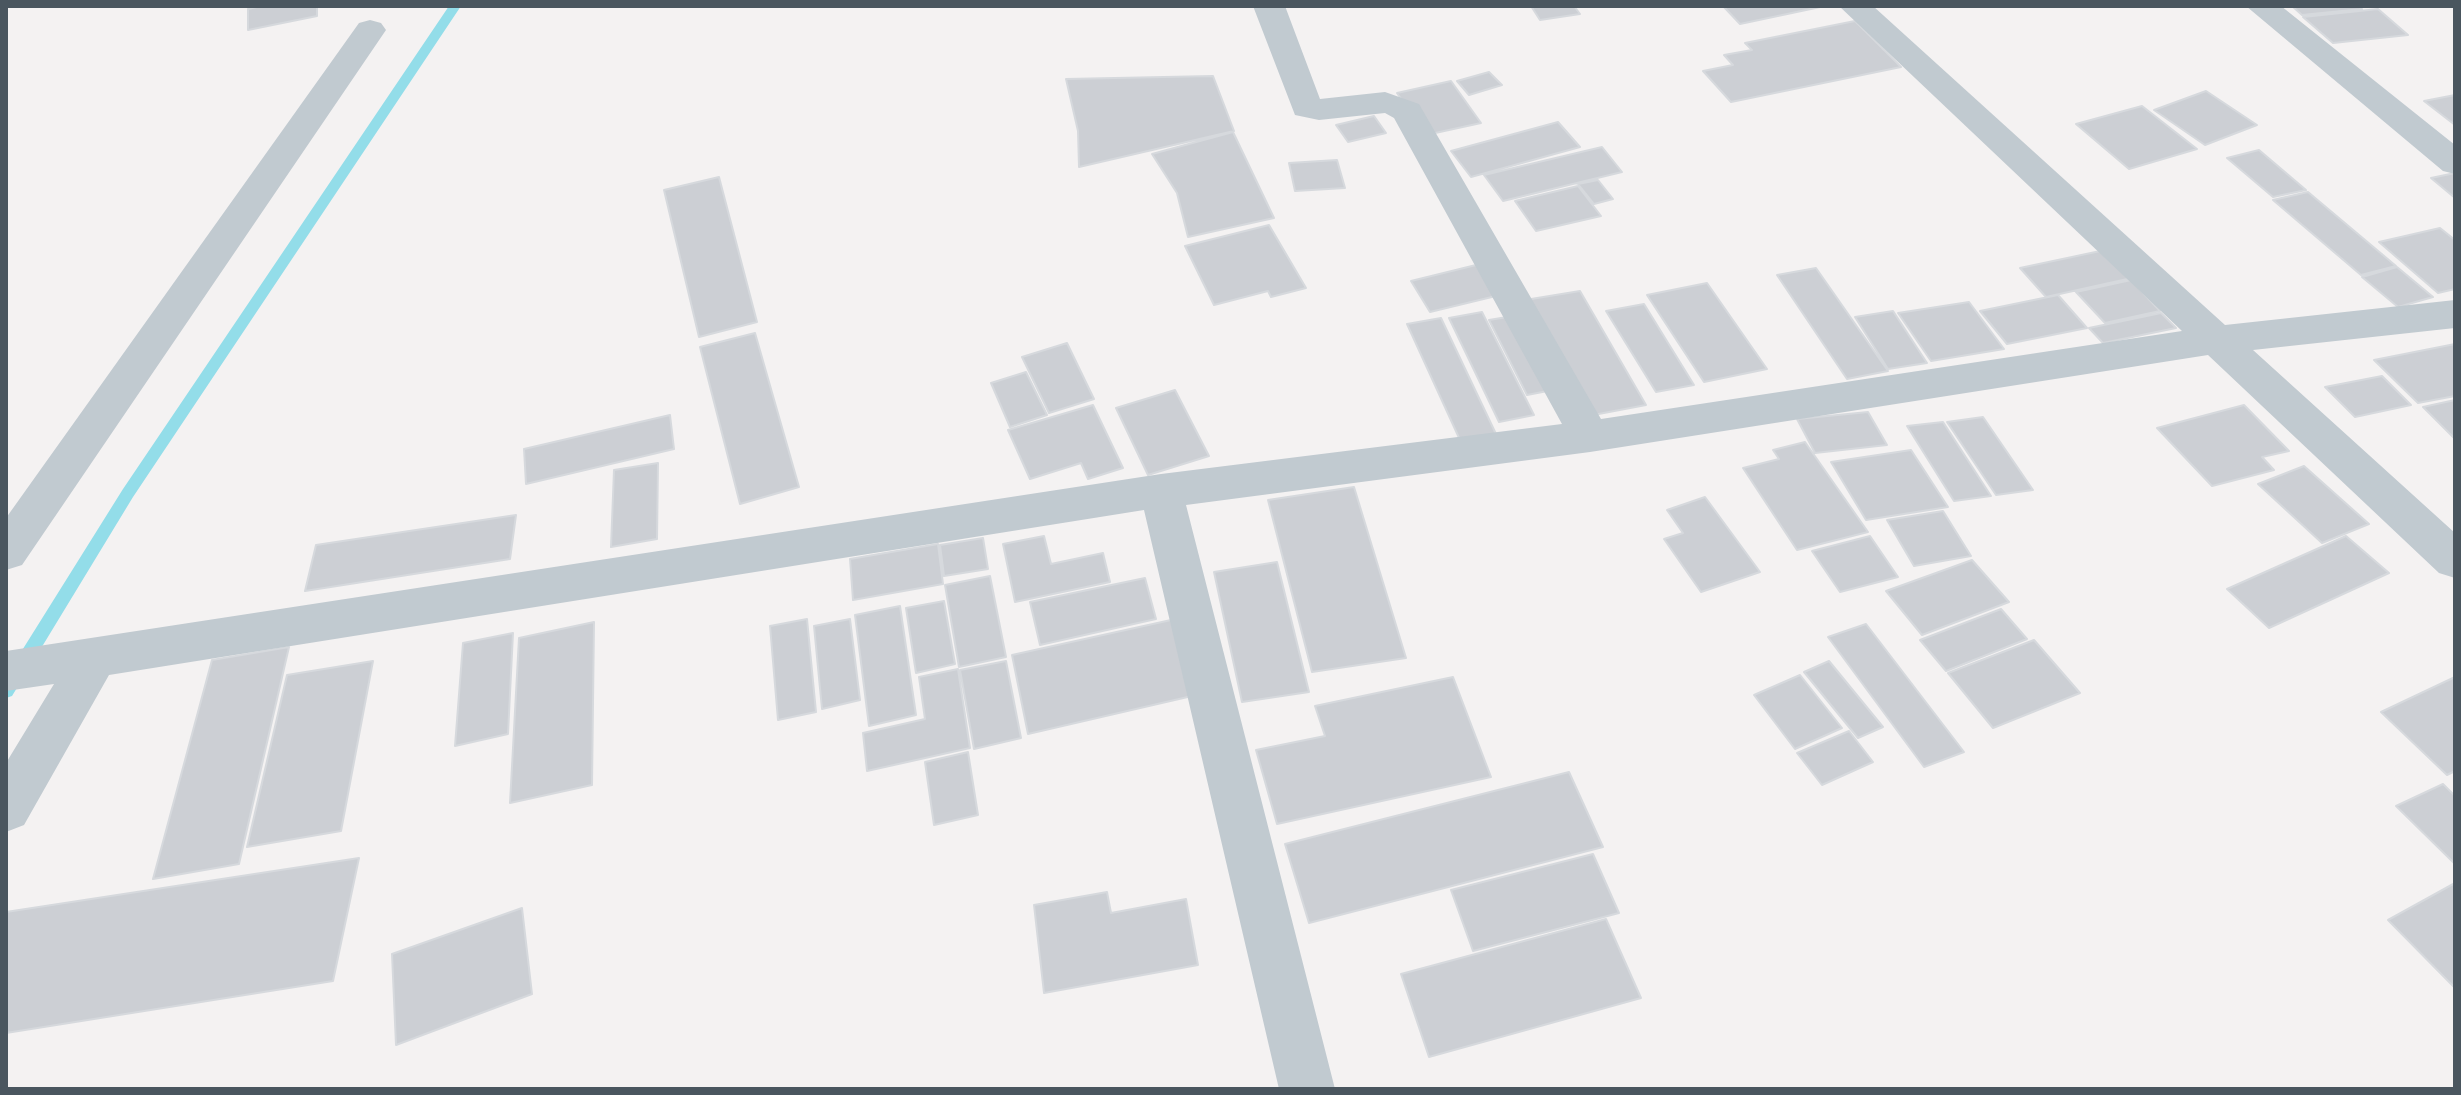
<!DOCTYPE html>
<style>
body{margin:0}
#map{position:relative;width:2461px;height:1095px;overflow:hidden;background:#f4f2f2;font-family:"Fira Sans",sans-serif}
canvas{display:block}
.frame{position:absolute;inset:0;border:8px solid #4a565f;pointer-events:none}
</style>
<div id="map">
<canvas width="2461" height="1095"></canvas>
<div class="frame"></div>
</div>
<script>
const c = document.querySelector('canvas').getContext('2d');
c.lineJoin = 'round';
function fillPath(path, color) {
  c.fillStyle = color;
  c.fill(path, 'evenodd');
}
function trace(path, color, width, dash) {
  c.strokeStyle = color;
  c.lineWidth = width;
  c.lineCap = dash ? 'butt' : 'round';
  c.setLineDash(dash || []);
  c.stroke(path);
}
const stream = new Path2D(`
 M 449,6 L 461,6 L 133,497 L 12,696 L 6,698 L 6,676 L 123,489 Z`);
const building = new Path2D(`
 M 261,6 L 317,6 L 317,16 L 248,30 L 248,9 Z
 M 1531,6 L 1574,6 L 1580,14 L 1540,20 Z
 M 1723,6 L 1825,6 L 1740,24 Z
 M 2292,6 L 2358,6 L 2362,9 L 2302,15 Z
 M 2378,9 L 2408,35 L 2333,43 L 2303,17 Z
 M 1855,21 L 1901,67 L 1731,102 L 1703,71 L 1733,65 L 1724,55 L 1752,50 L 1745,43 Z
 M 1489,72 L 1502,85 L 1469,95 L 1457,81 Z
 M 1213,76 L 1234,131 L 1079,167 L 1078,131 L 1066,79 Z
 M 1451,81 L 1481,123 L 1426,135 L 1397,93 Z
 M 2206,91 L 2257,125 L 2205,145 L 2154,110 Z
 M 2455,95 L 2455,125 L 2424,101 Z
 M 2142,106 L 2197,149 L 2129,169 L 2076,124 Z
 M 1374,116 L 1386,133 L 1348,142 L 1336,125 Z
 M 1558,122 L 1580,147 L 1471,177 L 1451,151 Z
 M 1233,132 L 1274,218 L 1188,237 L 1177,193 L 1152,154 Z
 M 1602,147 L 1622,172 L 1503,201 L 1484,175 Z
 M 2259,150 L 2306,190 L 2273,197 L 2227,158 Z
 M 1337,160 L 1345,188 L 1295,191 L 1289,163 Z
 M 2455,173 L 2455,198 L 2431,178 Z
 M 719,177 L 757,322 L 699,337 L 664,190 Z
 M 1598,180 L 1613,199 L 1594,204 L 1578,184 Z
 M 1578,186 L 1601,216 L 1536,231 L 1515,201 Z
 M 2308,192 L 2396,266 L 2361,275 L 2273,200 Z
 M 1269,225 L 1306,288 L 1271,297 L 1268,291 L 1214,305 L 1185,246 Z
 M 2440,228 L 2455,240 L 2455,289 L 2438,293 L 2379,242 Z
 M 2105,250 L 2132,278 L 2046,297 L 2020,268 Z
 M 1476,265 L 1496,296 L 1430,312 L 1411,281 Z
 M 2397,267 L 2433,297 L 2398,307 L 2362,277 Z
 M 1816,268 L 1888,371 L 1847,379 L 1777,275 Z
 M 2131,280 L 2160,311 L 2105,323 L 2076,292 Z
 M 1707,283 L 1767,369 L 1704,382 L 1647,295 Z
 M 1580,291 L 1646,405 L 1588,416 L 1525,300 Z
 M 2058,295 L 2087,328 L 2007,344 L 1980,311 Z
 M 1969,302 L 2004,349 L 1931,361 L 1898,313 Z
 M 1644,304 L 1694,385 L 1656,392 L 1606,311 Z
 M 1893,311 L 1927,363 L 1888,369 L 1855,317 Z
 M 1482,312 L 1534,415 L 1499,422 L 1449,318 Z
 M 2161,313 L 2176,328 L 2103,343 L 2089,328 Z
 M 1519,315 L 1558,389 L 1527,395 L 1489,320 Z
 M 1441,318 L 1496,434 L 1460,440 L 1407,324 Z
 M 755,333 L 799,487 L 740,504 L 700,347 Z
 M 1067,343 L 1094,399 L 1049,413 L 1022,357 Z
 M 2455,344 L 2455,396 L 2418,403 L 2374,360 Z
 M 1026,372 L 1047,415 L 1010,427 L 991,383 Z
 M 2382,376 L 2411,405 L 2355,417 L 2325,387 Z
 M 1175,390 L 1209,456 L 1148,475 L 1116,408 Z
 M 2455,400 L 2455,439 L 2423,407 Z
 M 1093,405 L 1123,468 L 1088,479 L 1081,463 L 1030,479 L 1008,430 Z
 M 2244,405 L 2289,451 L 2262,457 L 2274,470 L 2212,486 L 2157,428 Z
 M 1868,412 L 1887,445 L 1815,453 L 1797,419 Z
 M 670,415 L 674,449 L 526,484 L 524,449 Z
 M 1983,417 L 2033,490 L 1996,495 L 1947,422 Z
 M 1943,422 L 1991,496 L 1954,501 L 1907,426 Z
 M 1805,442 L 1868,532 L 1797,550 L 1743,468 L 1779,459 L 1773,450 Z
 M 1911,450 L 1948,507 L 1866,520 L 1831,462 Z
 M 658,463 L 657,539 L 611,547 L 614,470 Z
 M 2304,466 L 2369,524 L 2322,543 L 2258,484 Z
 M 1354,487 L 1406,658 L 1312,672 L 1268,500 Z
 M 1705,497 L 1760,572 L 1701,592 L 1664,539 L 1683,533 L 1667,510 Z
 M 1943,511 L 1971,556 L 1914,566 L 1887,520 Z
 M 516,515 L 510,559 L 305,591 L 316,545 Z
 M 1044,536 L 1051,564 L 1103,553 L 1110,582 L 1015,602 L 1003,544 Z
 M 1870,536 L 1898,577 L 1840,592 L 1812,551 Z
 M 2346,536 L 2389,573 L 2269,628 L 2227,589 Z
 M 983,538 L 988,569 L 944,576 L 940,545 Z
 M 938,544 L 943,584 L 853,600 L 850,559 Z
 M 1972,560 L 2009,602 L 1922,635 L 1886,591 Z
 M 1277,562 L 1309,692 L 1242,702 L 1214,572 Z
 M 990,576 L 1006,657 L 959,667 L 945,585 Z
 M 1145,578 L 1156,619 L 1040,645 L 1030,602 Z
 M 944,601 L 955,664 L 916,673 L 906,608 Z
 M 900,606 L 916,715 L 869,726 L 855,615 Z
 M 2001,609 L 2027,639 L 1946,671 L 1920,640 Z
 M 807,619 L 816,712 L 778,720 L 770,626 Z
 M 850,619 L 860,700 L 822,709 L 814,626 Z
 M 1171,620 L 1192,696 L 1028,734 L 1012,655 Z
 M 594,622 L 592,785 L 510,803 L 519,638 Z
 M 1866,624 L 1964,752 L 1924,767 L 1828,637 Z
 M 513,633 L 508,734 L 455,746 L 463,643 Z
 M 2034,640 L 2080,693 L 1993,728 L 1948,673 Z
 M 289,647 L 239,864 L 153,879 L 212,660 Z
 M 373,661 L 341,831 L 247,847 L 287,675 Z
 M 1006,661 L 1021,738 L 974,749 L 960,670 Z
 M 1829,661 L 1883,727 L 1858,738 L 1804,672 Z
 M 958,669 L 970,748 L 867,771 L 863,733 L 925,719 L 919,677 Z
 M 1800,675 L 1842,728 L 1795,749 L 1754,695 Z
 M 1453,677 L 1491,777 L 1277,824 L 1256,750 L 1325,736 L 1315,706 Z
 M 2455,677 L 2455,771 L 2447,775 L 2381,712 Z
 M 1849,731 L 1873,762 L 1822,785 L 1797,753 Z
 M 968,752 L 978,815 L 934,825 L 925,762 Z
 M 1569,772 L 1603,847 L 1309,923 L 1285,844 Z
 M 2443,784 L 2455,796 L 2455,864 L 2396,806 Z
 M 1593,854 L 1619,913 L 1473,951 L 1451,890 Z
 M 359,858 L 333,981 L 6,1033 L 6,912 Z
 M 2455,883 L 2455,988 L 2388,920 Z
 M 1107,892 L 1111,913 L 1186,899 L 1198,965 L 1044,993 L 1034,905 Z
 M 522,908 L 532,994 L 396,1045 L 392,954 Z
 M 1606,919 L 1641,998 L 1429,1057 L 1401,974 Z`);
const minor = new Path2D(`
 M 1253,6 L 1285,6 L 1320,99 L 1385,92 L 1419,104 L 1601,419 L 2182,331 L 1839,6 L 1873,6 L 2225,325 L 2455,300 L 2455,328 L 2253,350 L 2455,533 L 2455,578 L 2439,573 L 2208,355 L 1590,452 L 1186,505 L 1335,1089 L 1279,1089 L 1144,510 L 109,675 L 24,825 L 6,832 L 6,763 L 54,684 L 6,691 L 6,651 L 1161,474 L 1562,424 L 1394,118 L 1385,113 L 1319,120 L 1295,115 Z
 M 2246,6 L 2281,6 L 2455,145 L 2455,174 L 2443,171 Z
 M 370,20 L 381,23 L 386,30 L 22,565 L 6,570 L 6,518 L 359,23 Z`);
fillPath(stream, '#93dde9');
fillPath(building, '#cccfd4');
trace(building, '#d6d9dd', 2);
fillPath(minor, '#c1cad0');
</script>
